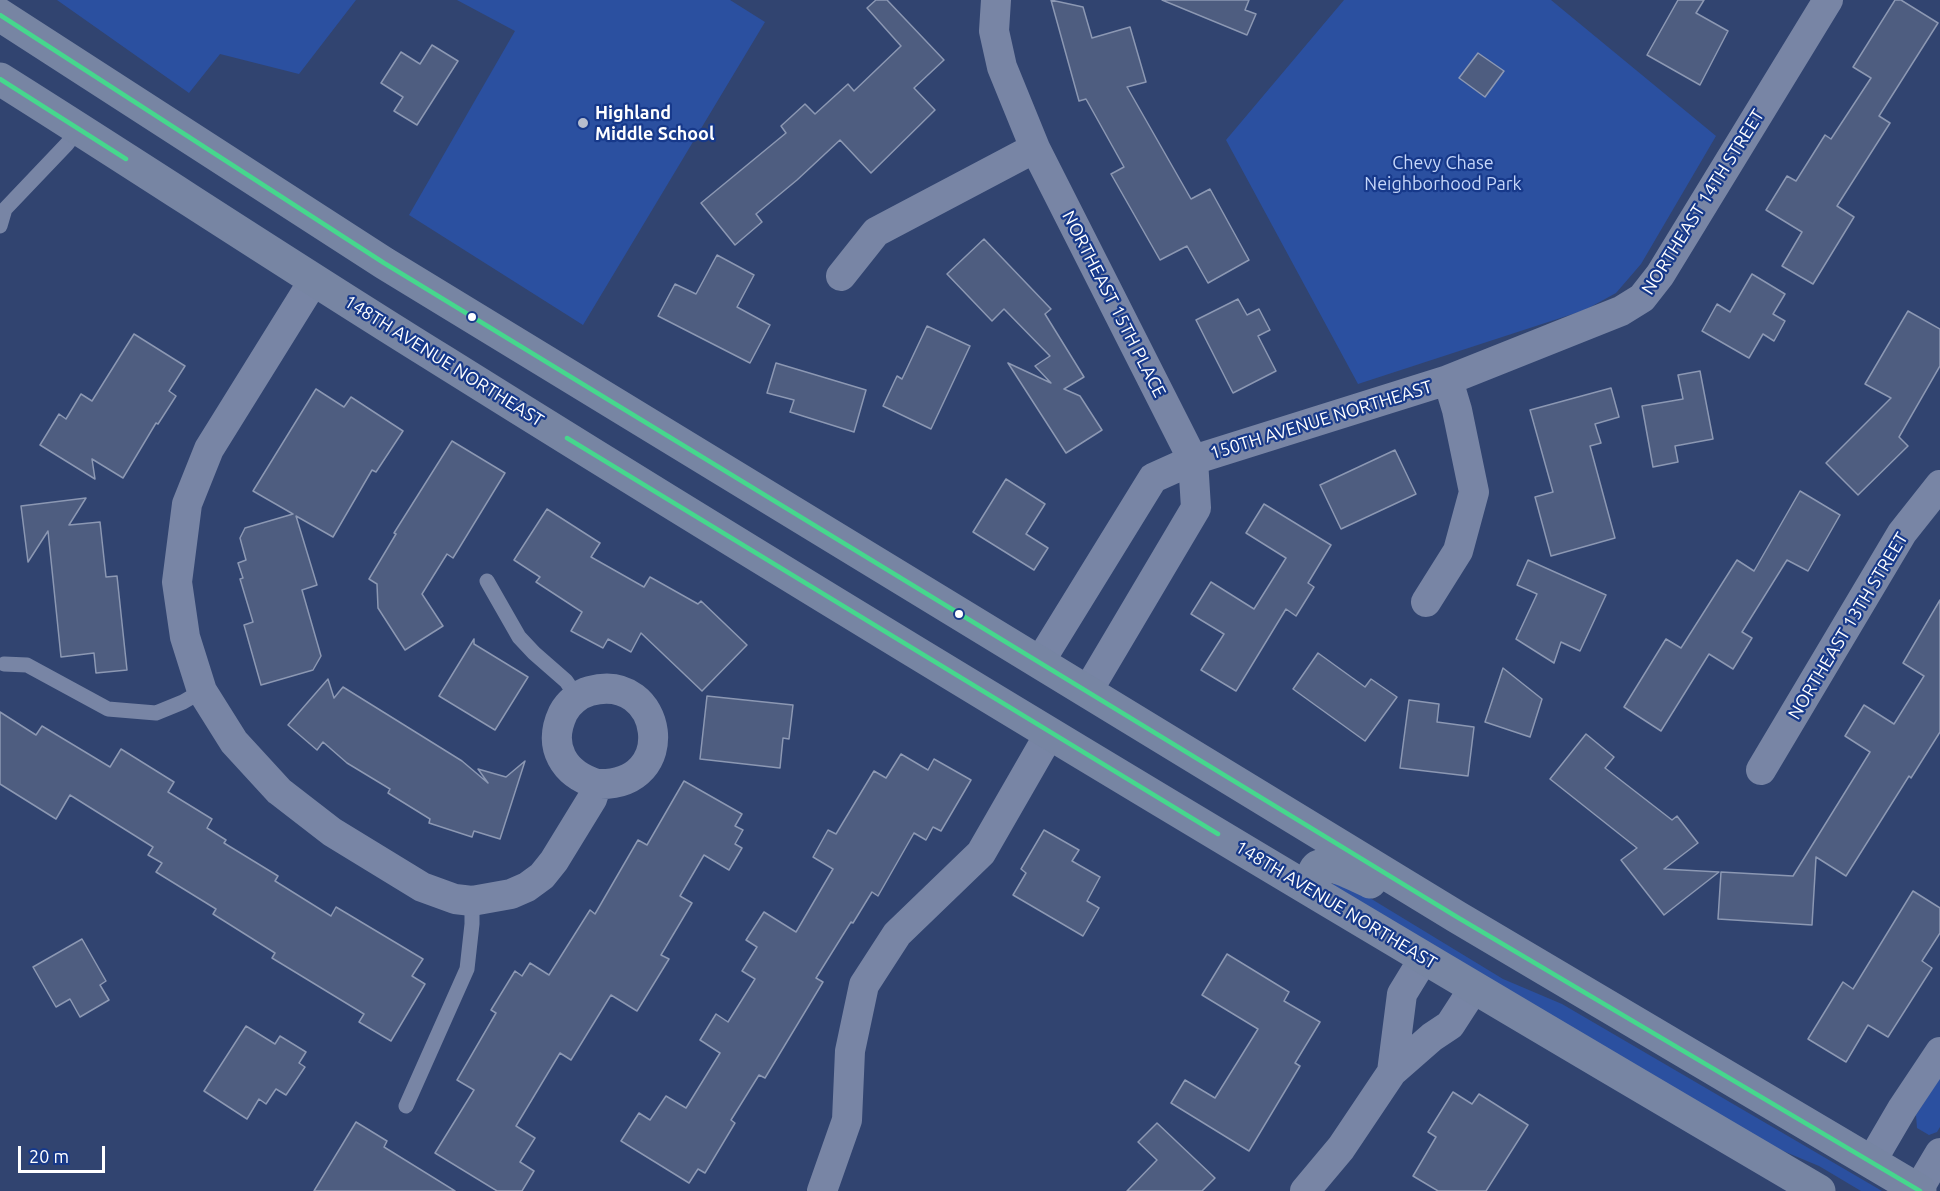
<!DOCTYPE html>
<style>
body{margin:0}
#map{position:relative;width:1940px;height:1191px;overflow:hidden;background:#314470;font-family:Ubuntu,sans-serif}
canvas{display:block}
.scale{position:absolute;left:18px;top:1146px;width:87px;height:27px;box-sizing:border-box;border:3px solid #fff;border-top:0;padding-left:8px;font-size:18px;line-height:21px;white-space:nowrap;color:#fff;-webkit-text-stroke:4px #17398a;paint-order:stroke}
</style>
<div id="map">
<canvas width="1940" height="1191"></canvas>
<div class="scale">20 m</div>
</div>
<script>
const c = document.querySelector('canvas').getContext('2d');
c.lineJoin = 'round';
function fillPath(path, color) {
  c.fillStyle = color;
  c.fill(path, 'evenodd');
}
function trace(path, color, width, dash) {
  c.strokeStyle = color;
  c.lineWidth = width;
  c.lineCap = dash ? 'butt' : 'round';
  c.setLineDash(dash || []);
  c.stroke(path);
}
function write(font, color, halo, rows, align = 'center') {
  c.font = font + ' Ubuntu,sans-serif';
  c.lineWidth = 4.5;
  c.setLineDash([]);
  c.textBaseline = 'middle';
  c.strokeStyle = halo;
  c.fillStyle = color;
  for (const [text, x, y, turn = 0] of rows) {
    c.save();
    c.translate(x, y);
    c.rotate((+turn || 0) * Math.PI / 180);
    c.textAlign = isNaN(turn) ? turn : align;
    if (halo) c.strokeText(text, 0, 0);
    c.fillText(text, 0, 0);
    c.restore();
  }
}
const green = new Path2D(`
 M 57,0 L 356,0 L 299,74 L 220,54 L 189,93 Z
 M 457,0 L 730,0 L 765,22 L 583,325 L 409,215 L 515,31 Z
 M 1344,0 L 1551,0 L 1716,136 L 1641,264 L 1616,293 L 1585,310 L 1358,384 L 1226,140 Z
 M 1337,878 L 1503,979 L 1562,1004 L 1882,1191 L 1861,1191 L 1819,1166 L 1740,1133 L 1333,886 L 1333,880 Z
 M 1940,1077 L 1940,1127 L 1937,1132 L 1929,1135 L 1917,1128 L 1916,1115 Z`);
const building = new Path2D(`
 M 876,0 L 887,0 L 944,60 L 914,88 L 935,110 L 871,173 L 840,140 L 797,180 L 756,214 L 762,222 L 735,245 L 701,203 L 786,133 L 781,126 L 805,104 L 815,114 L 848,84 L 854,91 L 901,46 L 867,8 Z
 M 1051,0 L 1083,7 L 1092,38 L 1130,27 L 1146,82 L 1127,87 L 1191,199 L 1210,189 L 1249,260 L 1208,283 L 1187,246 L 1160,260 L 1111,174 L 1124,167 L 1086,99 L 1079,101 Z
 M 1162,0 L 1249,0 L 1245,10 L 1256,14 L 1247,35 Z
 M 1678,0 L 1704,0 L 1696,13 L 1728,31 L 1700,85 L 1647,55 Z
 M 1895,0 L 1901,0 L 1938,23 L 1879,116 L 1890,123 L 1837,206 L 1854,217 L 1813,284 L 1782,266 L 1802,232 L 1766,210 L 1787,176 L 1796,181 L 1825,135 L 1831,139 L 1871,78 L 1853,67 Z
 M 432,45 L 458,61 L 417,125 L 394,111 L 403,97 L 381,83 L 401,52 L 420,64 Z
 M 1478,53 L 1504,71 L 1485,97 L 1459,78 Z
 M 984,239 L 1051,309 L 1045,314 L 1084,377 L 1064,389 L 1080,396 L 1102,430 L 1066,453 L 1008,363 L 1051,383 L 1035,366 L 1050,356 L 1004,309 L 992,321 L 947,274 Z
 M 717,255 L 754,275 L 737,307 L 770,325 L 750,363 L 658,316 L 675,284 L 696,294 Z
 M 1752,274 L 1785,294 L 1773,314 L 1785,321 L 1774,341 L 1763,334 L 1749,358 L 1702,331 L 1717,304 L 1730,312 Z
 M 1238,299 L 1247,315 L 1259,309 L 1270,330 L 1258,336 L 1276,371 L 1233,393 L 1196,320 Z
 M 1908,311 L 1940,329 L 1940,366 L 1899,437 L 1908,446 L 1858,495 L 1826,463 L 1891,398 L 1865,384 Z
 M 927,326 L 970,346 L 931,429 L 883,406 L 897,376 L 902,379 Z
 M 134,334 L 185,366 L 169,391 L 176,396 L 158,424 L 156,423 L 123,478 L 92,459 L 95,479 L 40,445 L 59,414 L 66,419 L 81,394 L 92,401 Z
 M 776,363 L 866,390 L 854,432 L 790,412 L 794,400 L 767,393 Z
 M 1700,371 L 1713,439 L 1675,446 L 1678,462 L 1653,467 L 1642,406 L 1683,399 L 1678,375 Z
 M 1611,388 L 1619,417 L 1595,424 L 1601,443 L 1590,446 L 1615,538 L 1551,556 L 1535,497 L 1553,492 L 1530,410 Z
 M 316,389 L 344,407 L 351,397 L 403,431 L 376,472 L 372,470 L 333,537 L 296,516 L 317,585 L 302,590 L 321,656 L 313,670 L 261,685 L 244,625 L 253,622 L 240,579 L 243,578 L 238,563 L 246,560 L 240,538 L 245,528 L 293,514 L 253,491 Z
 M 452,441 L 505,473 L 453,558 L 447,554 L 422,594 L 443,626 L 405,650 L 378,608 L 377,584 L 369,579 L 396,534 L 394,533 Z
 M 1395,450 L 1416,494 L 1341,529 L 1320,485 Z
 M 1006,479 L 1045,504 L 1026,534 L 1048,548 L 1034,570 L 973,532 Z
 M 1800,491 L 1840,515 L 1808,571 L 1787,560 L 1742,632 L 1752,638 L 1733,669 L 1709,654 L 1661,731 L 1624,707 L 1666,639 L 1681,648 L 1737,560 L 1754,571 Z
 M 86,498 L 69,525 L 100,522 L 106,577 L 117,576 L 127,670 L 96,673 L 94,653 L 61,657 L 48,531 L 28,562 L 21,506 Z
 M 1264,504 L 1331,545 L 1308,583 L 1314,587 L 1296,616 L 1286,609 L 1236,691 L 1201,670 L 1224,634 L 1191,614 L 1211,582 L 1254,609 L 1286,558 L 1246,533 Z
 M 547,509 L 600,543 L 591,557 L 644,587 L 650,577 L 698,604 L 701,601 L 747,645 L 702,691 L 641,633 L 631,652 L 608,639 L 603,648 L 571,631 L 582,612 L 536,582 L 540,577 L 514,560 Z
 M 1528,560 L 1606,595 L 1580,651 L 1561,642 L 1554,663 L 1516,639 L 1537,594 L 1517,585 Z
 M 1940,600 L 1940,732 L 1911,778 L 1909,776 L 1846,876 L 1816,857 L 1812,925 L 1718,919 L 1721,872 L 1793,876 L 1870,752 L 1845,736 L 1864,705 L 1894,724 L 1924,676 L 1903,663 Z
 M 474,639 L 474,644 L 528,677 L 495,730 L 439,696 Z
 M 1318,653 L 1365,687 L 1371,679 L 1397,697 L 1365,741 L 1293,689 Z
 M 1503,668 L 1542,699 L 1530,737 L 1485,722 Z
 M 328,679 L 334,698 L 343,687 L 462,761 L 488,783 L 478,769 L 506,777 L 525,761 L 500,839 L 474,831 L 472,837 L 429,823 L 430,819 L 388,793 L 390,789 L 347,763 L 323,742 L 317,750 L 288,725 Z
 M 707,696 L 793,705 L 789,739 L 783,738 L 780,768 L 700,759 Z
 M 1409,700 L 1439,704 L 1437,722 L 1474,727 L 1468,776 L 1400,768 Z
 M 0,712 L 36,735 L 42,726 L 110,767 L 121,749 L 174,782 L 168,792 L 212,819 L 207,828 L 226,840 L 224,843 L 278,876 L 275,881 L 331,916 L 336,907 L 423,959 L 412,976 L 425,984 L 391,1041 L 359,1022 L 364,1014 L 272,958 L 275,953 L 213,914 L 216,909 L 156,872 L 162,863 L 148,855 L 153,847 L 70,795 L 56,819 L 0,784 Z
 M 1586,734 L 1614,757 L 1605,768 L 1672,820 L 1677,816 L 1698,843 L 1664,869 L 1719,872 L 1664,915 L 1621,860 L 1637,848 L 1550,779 Z
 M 901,754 L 928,770 L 934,759 L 971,780 L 941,831 L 933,827 L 926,840 L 914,833 L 878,896 L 872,892 L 853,923 L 851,922 L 816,978 L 823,982 L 765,1078 L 759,1075 L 731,1120 L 735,1123 L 705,1173 L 698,1169 L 689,1183 L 621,1141 L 639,1113 L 650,1120 L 666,1096 L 686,1108 L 720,1053 L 700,1040 L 716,1014 L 728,1022 L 755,979 L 742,971 L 757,947 L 746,940 L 764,912 L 796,932 L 833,869 L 813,857 L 828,830 L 836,834 L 874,771 L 886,778 Z
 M 684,781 L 742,814 L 735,826 L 743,830 L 735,844 L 742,848 L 729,870 L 704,855 L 680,896 L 692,903 L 661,955 L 669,959 L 637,1011 L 611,995 L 571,1060 L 560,1053 L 516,1126 L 535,1138 L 520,1162 L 534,1171 L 522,1191 L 497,1191 L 435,1153 L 474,1090 L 457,1080 L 496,1013 L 491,1010 L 515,971 L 522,976 L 530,963 L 549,975 L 590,910 L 595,914 L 638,840 L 647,845 Z
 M 1044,830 L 1079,850 L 1072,861 L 1100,877 L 1087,901 L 1099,908 L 1083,936 L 1013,895 L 1026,873 L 1021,869 Z
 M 1913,891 L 1940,908 L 1940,933 L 1922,961 L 1932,968 L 1888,1037 L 1868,1025 L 1846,1062 L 1808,1039 L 1843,982 L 1853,989 Z
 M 82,939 L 106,981 L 100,985 L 109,1000 L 80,1017 L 70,999 L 56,1007 L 33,967 Z
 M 1227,954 L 1289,992 L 1284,1001 L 1320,1022 L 1295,1063 L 1300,1066 L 1249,1151 L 1171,1103 L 1185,1080 L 1215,1098 L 1258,1029 L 1202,995 Z
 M 246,1026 L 275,1044 L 280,1036 L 306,1052 L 299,1063 L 305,1067 L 286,1095 L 276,1089 L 266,1104 L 259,1099 L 247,1119 L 204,1091 Z
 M 1453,1092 L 1472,1104 L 1479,1094 L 1528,1125 L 1486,1191 L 1438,1191 L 1413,1176 L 1436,1137 L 1428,1132 Z
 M 356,1122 L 387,1141 L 384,1147 L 455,1191 L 314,1191 Z
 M 1157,1123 L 1215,1178 L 1202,1191 L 1127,1191 L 1157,1160 L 1138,1142 Z`);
const service = new Path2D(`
 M 0,226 L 5,209 L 67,144 L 79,128
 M 487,581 L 519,637 L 534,653 L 566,681 L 577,697
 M 4,664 L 27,665 L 108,709 L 156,713 L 183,702 L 202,691
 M 406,1106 L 467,969 L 472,924 L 472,901`);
const minor = new Path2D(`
 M 1035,148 L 1193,460 L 1196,508 L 1087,692
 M 841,276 L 876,232 L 1035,148 L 1002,67 L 994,31 L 996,0
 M 314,280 L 209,449 L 187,504 L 177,582 L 185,637 L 202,691 L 234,742 L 279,791 L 332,832 L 422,887 L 455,899 L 472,901 L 511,894 L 527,887 L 542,876 L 554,861 L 592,799 L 597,784 C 682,787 663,671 590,691 C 579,694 568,703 563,713 C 547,747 564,774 597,784
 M 1426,602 L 1458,551 L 1474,492 L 1457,410 L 1448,380 L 1621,311 L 1642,298 L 1660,275 L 1828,0
 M 1039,663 L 1153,478 L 1193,460 L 1448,380
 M 1761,770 L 1902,533 L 1940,485
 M 1392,1072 L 1402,994 L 1424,958
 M 1871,1162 L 1902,1109 L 1940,1052
 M 1918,1190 L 1940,1153
 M 822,1191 L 847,1120 L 850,1051 L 864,985 L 897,934 L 981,853 L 1050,733
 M 1305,1191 L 1341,1148 L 1392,1072 L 1432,1037 L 1450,1025 L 1474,988`);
const primary = new Path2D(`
 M 0,15 L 384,263 L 1457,917 L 1920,1191
 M 0,79 C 148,172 294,269 443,361 C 897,645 1357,920 1819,1191
 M 1317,893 C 1300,845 1350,872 1370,882`);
const bus1 = new Path2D(`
 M 0,15 L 384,263 L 1457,917 L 1920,1191
 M 0,79 L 126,159
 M 567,438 L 1218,834`);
const markers = [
 [583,123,6,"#b7becd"],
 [472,317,5,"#fff"],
 [959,614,5,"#fff"]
];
const poiNames = [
 ["Highland",595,113],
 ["Middle School",595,134]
];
const parkNames = [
 ["Chevy Chase",1443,163],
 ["Neighborhood Park",1443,184]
];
const streetNames = [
 ["NORTHEAST 14TH STREET",1703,202,-58],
 ["NORTHEAST 15TH PLACE",1114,304,63],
 ["148TH AVENUE NORTHEAST",444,361,32],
 ["150TH AVENUE NORTHEAST",1321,420,-17],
 ["NORTHEAST 13TH STREET",1848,626,-59],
 ["148TH AVENUE NORTHEAST",1336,905,31]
];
fillPath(green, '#2b50a0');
fillPath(building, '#4e5d80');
trace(building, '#8c98b3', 1.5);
trace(service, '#7885a5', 15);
trace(minor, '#7885a5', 30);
trace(primary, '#7785a3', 33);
trace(bus1, '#46d78d', 4.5);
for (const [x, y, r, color] of markers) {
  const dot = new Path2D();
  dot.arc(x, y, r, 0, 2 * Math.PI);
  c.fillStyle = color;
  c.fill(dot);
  trace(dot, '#17398a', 2);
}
write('bold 18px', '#fff', '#17398a', poiNames, 'left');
write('18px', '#c6d7fa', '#17398a', parkNames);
write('18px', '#fff', '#17398a', streetNames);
</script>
